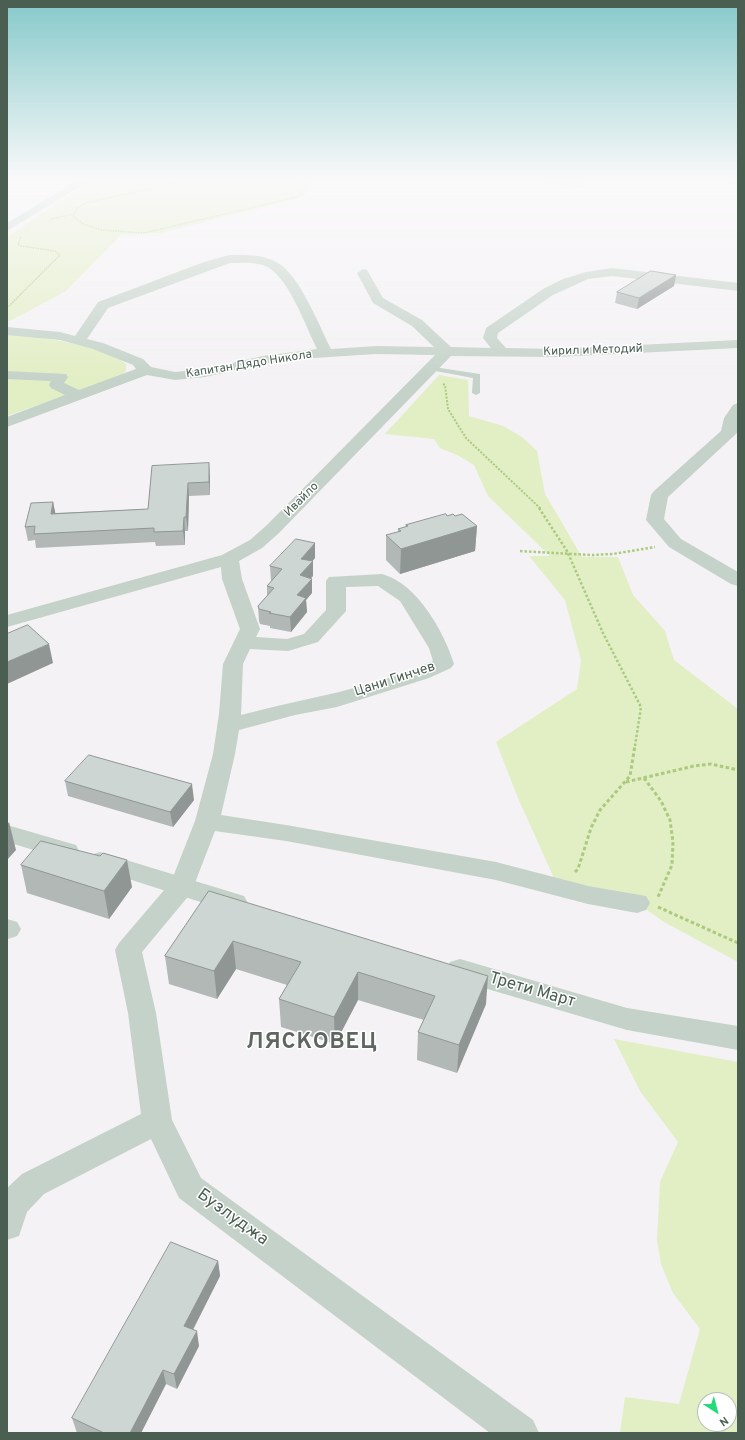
<!DOCTYPE html>
<meta charset="utf-8">
<style>
body{margin:0}
#map{position:relative;width:745px;height:1440px;overflow:hidden;background:#f4f2f4;font-family:Overpass,sans-serif}
canvas{display:block}
.frame{position:absolute;inset:0;border:8px solid #4a5e52;pointer-events:none}
.north{position:absolute;left:697px;top:1392px;width:40px;height:40px;box-sizing:border-box;background:#fff;border:1px solid #b7bfba;border-radius:50%;rotate:144deg;font-size:11px;font-weight:700;line-height:16px;text-align:center;color:#4a5e52}
.north::after{content:'';display:block;margin:auto;width:14px;height:18px;background:#25db79;clip-path:polygon(50% 0,100% 100%,50% 72%,0 100%)}
</style>
<div id="map">
<canvas width="745" height="1440"></canvas>
<div class="frame"></div>
<div class="north">N</div>
</div>
<script>
const c = document.querySelector('canvas').getContext('2d');
c.lineJoin = 'round';
function fillPath(path, color) {
  c.fillStyle = color;
  c.fill(path, 'evenodd');
}
function trace(path, color, width, dash) {
  c.strokeStyle = color;
  c.lineWidth = width;
  c.lineCap = dash ? 'butt' : 'round';
  c.setLineDash(dash || []);
  c.stroke(path);
}
function write(font, color, halo, rows, align = 'center') {
  c.font = font + ' Overpass,sans-serif';
  c.lineWidth = 3;
  c.setLineDash([]);
  c.textBaseline = 'middle';
  c.strokeStyle = halo;
  c.fillStyle = color;
  for (const [text, x, y, turn = 0] of rows) {
    c.save();
    c.translate(x, y);
    c.rotate((+turn || 0) * Math.PI / 180);
    c.textAlign = isNaN(turn) ? turn : align;
    if (halo) c.strokeText(text, 0, 0);
    c.fillText(text, 0, 0);
    c.restore();
  }
}
const green = new Path2D(`
 M 95,180 L 307,180 L 312,186 L 311,190 L 302,198 L 161,233 L 121,235 L 66,291 L 10,321 L 7,321 L 7,237 L 91,181 Z
 M 529,180 L 590,180 L 583,188 Z
 M 7,334 C 39,337 102,344 126,364 L 126,371 L 121,376 L 7,416 Z
 M 439,375 L 468,380 L 469,416 L 503,426 L 522,437 L 537,451 L 545,494 L 582,557 L 618,557 L 633,595 L 665,631 L 674,660 L 738,709 L 738,962 L 664,922 L 633,900 L 554,878 L 518,798 L 496,742 L 577,689 L 581,660 L 565,600 L 529,556 L 550,556 L 488,496 L 474,465 L 457,455 L 440,448 L 434,439 L 385,434 Z
 M 614,1039 L 738,1062 L 738,1433 L 620,1433 L 625,1397 L 679,1404 L 700,1329 L 673,1293 L 661,1264 L 657,1240 L 660,1182 L 678,1142 L 640,1091 ZM 705,1400 L 729,1400 L 729,1424 L 705,1424 Z`);
const pathFar3 = new Path2D(`
 M 188,180 L 86,203 L 77,208 L 73,216 L 83,224 L 102,230 L 144,233 L 297,197 L 305,189 L 304,183 L 300,180
 M 51,219 L 74,214
 M 7,308 L 60,255 L 55,251 L 21,246 L 18,244 L 21,237`);
const pathFar2 = new Path2D(`
 M 443,384 L 445,385 L 448,409 L 466,438 L 541,509`);
const pathFar1 = new Path2D(`
 M 539,508 L 567,551 L 603,633 L 641,707 L 635,746
 M 520,551 L 592,555 L 613,554 L 655,547`);
const path = new Path2D(`
 M 644,778 L 661,801 L 670,820 L 673,842 L 672,865 L 658,897
 M 626,782 L 694,766 L 711,764 L 738,770
 M 575,872 L 578,869 L 591,828 L 600,810 L 630,776 L 635,745
 M 658,907 L 738,943`);
const service = new Path2D(`
 M 427,366 L 480,374 L 480,393 L 476,395 L 472,393 L 473,378 L 430,370 L 426,368 Z`);
const minor = new Path2D(`
 M 78,180 L 91,180 L 7,231 L 7,223 Z
 M 724,180 L 738,180 L 738,187 Z
 M 229,255 C 245,255 264,254 278,263 C 300,276 319,325 331,349 L 376,346 L 434,347 L 412,326 L 373,303 L 357,273 L 363,269 L 367,270 L 383,298 L 422,320 L 451,347 L 491,348 L 483,338 L 486,328 L 543,289 L 563,279 L 586,272 L 612,268 L 738,283 L 738,291 L 612,276 L 588,279 L 553,295 L 498,333 L 497,338 L 506,348 L 556,349 L 738,340 L 738,348 L 556,357 L 451,356 L 279,533 L 262,548 L 239,561 L 242,579 L 260,629 L 256,637 L 287,639 L 304,634 L 326,610 L 326,581 L 329,577 L 382,574 C 417,583 444,632 454,664 L 451,668 L 429,678 L 337,707 L 295,715 L 239,730 L 235,754 L 221,815 L 286,825 L 496,862 L 588,886 L 646,896 L 650,903 L 646,910 L 637,913 L 588,904 L 496,880 L 286,841 L 215,831 L 191,893 L 142,952 L 156,1013 L 172,1120 L 201,1178 L 533,1420 L 539,1433 L 490,1433 L 179,1198 L 151,1139 L 44,1194 L 27,1212 L 19,1236 L 7,1240 L 7,1188 L 22,1174 L 141,1114 L 128,1013 L 115,950 L 119,943 L 171,882 L 195,821 L 213,754 L 219,714 L 223,664 L 240,629 L 222,579 L 221,567 L 7,627 L 7,615 L 222,555 L 250,540 L 267,525 L 435,355 L 376,354 L 298,359 L 263,364 L 205,377 L 175,380 L 147,375 L 7,427 L 7,417 L 65,395 L 51,388 L 49,385 L 51,381 L 7,379 L 7,371 L 66,374 L 68,377 L 64,383 L 79,390 L 136,369 L 133,365 L 93,349 L 60,340 L 7,335 L 7,327 L 60,332 L 75,336 L 98,302 L 204,262 ZM 230,263 C 242,263 258,261 269,268 C 290,281 306,327 317,349 L 263,356 L 205,369 L 175,372 L 151,367 L 143,359 L 103,343 L 87,339 L 108,308 ZM 378,586 L 400,601 L 429,648 L 433,661 C 372,689 305,698 241,715 L 243,664 L 250,649 L 288,651 L 318,642 L 346,611 L 346,587 Z
 M 738,403 L 737,433 L 668,497 L 664,519 L 681,539 L 738,572 L 738,586 L 731,584 L 669,547 L 646,520 L 651,495 L 654,491 L 721,431 L 724,418 L 733,405 Z
 M 7,919 L 17,922 L 21,929 L 17,936 L 8,939 Z`);
const tertiary = new Path2D(`
 M 7,825 L 76,845 L 79,851 L 76,857 L 67,860 L 7,842 Z
 M 100,852 L 244,896 L 248,903 L 244,910 L 235,913 L 91,867 L 88,861 L 91,855 Z
 M 460,959 L 627,1008 L 738,1026 L 738,1050 L 627,1030 L 450,978 L 446,970 L 450,962 Z`);
const wall = new Path2D(`
 M 676,275 L 674,286 L 637,309 L 615,303 L 617,292 Z
 M 152,466 L 210,477 L 210,495 L 189,496 L 188,531 L 185,531 L 185,545 L 156,546 L 155,542 L 36,548 L 35,540 L 28,541 L 25,527 L 53,502 L 55,513 L 148,509 Z
 M 447,516 L 455,516 L 477,526 L 475,551 L 400,574 L 386,560 L 386,535 L 398,532 L 398,529 L 406,527 L 406,525 Z
 M 315,558 L 312,561 L 313,576 L 310,578 L 312,579 L 312,593 L 306,600 L 307,612 L 291,632 L 270,628 L 270,626 L 260,624 L 259,621 L 258,606 L 267,596 L 267,586 L 272,581 L 271,581 L 270,566 Z
 M 65,781 L 194,800 L 173,827 L 68,796 Z
 M 100,856 L 132,887 L 109,919 L 27,893 L 21,865 Z
 M 209,891 L 486,1004 L 457,1073 L 417,1060 L 418,1032 L 424,1020 L 358,1000 L 335,1044 L 281,1027 L 279,999 L 287,985 L 236,969 L 217,999 L 169,984 L 165,956 Z
 M 218,1261 L 220,1276 L 193,1330 L 199,1346 L 177,1389 L 166,1384 L 141,1433 L 77,1433 L 72,1418 Z`);
const shadedWall = new Path2D(`
 M 676,275 L 674,286 L 637,309 L 639,298 Z
 M 209,463 L 210,477 L 210,495 L 209,482 Z
 M 188,483 L 189,496 L 188,531 L 186,517 Z
 M 53,502 L 56,516 L 51,514 Z
 M 184,517 L 185,531 L 185,545 L 183,531 Z
 M 477,526 L 475,551 L 400,574 L 401,549 Z
 M 315,543 L 315,558 L 302,573 L 301,559 Z
 M 313,561 L 313,576 L 300,590 L 300,575 Z
 M 312,579 L 312,593 L 306,600 L 307,612 L 291,632 L 290,617 L 297,595 Z
 M 49,644 L 53,663 L 7,684 L 7,662 Z
 M 192,784 L 194,800 L 173,827 L 170,812 Z
 M 9,822 L 16,850 L 7,860 L 7,825 Z
 M 127,860 L 132,887 L 109,919 L 104,891 Z
 M 233,941 L 236,969 L 217,999 L 214,971 Z
 M 358,972 L 358,1000 L 335,1044 L 334,1017 Z
 M 488,976 L 486,1004 L 457,1073 L 459,1045 Z
 M 218,1261 L 220,1276 L 187,1341 L 184,1326 Z
 M 197,1331 L 199,1346 L 177,1389 L 174,1374 Z
 M 163,1370 L 166,1384 L 141,1433 L 130,1433 Z`);
const building = new Path2D(`
 M 651,271 L 676,275 L 639,298 L 617,292 Z
 M 209,463 L 209,482 L 188,483 L 186,517 L 184,517 L 183,531 L 154,532 L 154,528 L 34,534 L 35,526 L 25,527 L 31,503 L 53,502 L 51,514 L 148,509 L 152,466 Z
 M 446,514 L 447,516 L 453,514 L 455,516 L 462,514 L 477,526 L 401,549 L 386,535 L 401,531 L 398,529 L 408,526 L 406,525 Z
 M 296,539 L 315,543 L 301,559 L 313,561 L 300,575 L 312,579 L 297,595 L 306,598 L 290,617 L 269,613 L 271,612 L 259,609 L 258,606 L 274,588 L 267,586 L 282,569 L 270,566 Z
 M 28,625 L 49,644 L 7,662 L 7,634 Z
 M 89,755 L 192,784 L 170,812 L 65,781 Z
 M 41,841 L 100,856 L 103,853 L 127,860 L 104,891 L 21,865 Z
 M 209,891 L 488,976 L 459,1045 L 418,1032 L 435,996 L 358,972 L 334,1017 L 279,999 L 301,962 L 233,941 L 214,971 L 165,956 Z
 M 171,1242 L 218,1261 L 184,1326 L 197,1331 L 174,1374 L 163,1370 L 130,1433 L 104,1433 L 72,1418 Z`);
const farStreetnames = [
 ["Кирил и Методий",593,351,-2],
 ["Капитан Дядо Никола",249,365,-9],
 ["Ивайло",302,500,-45]
];
const streetNames = [
 ["Цани Гинчев",395,680,-18]
];
const nearStreetnames = [
 ["Трети Март",532,991,16],
 ["Бузлуджа",232,1218,36]
];
const nearDistrictnames = [
 ["ЛЯСКОВЕЦ",312,1044]
];
fillPath(green, '#e2eec4');
trace(pathFar3, '#abca7e', 1.5, [1.5, 1]);
trace(pathFar2, '#abca7e', 2, [2, 1.5]);
trace(pathFar1, '#abca7e', 2.5, [2.5, 2]);
trace(path, '#abca7e', 3, [3.5, 2.5]);
fillPath(service, '#c4d2c9');
fillPath(minor, '#c4d2c9');
fillPath(tertiary, '#c4d2c9');
fillPath(wall, '#b1b8b5');
fillPath(shadedWall, '#909694');
fillPath(building, '#ced6d3');
trace(building, '#909694', 1);
const sky = c.createLinearGradient(0, 0, 0, 382);
sky.addColorStop(0, '#86c9ca');
sky.addColorStop(0.47, '#faf9fa');
sky.addColorStop(1, '#faf9fa00');
c.fillStyle = sky;
c.fillRect(0, 0, 745, 382);
write('12px', '#4a5e52', '#fff', farStreetnames);
write('14px', '#4a5e52', '#fff', streetNames);
write('17px', '#4a5e52', '#fff', nearStreetnames);
c.letterSpacing = '1px';
write('bold 22px', '#5f6662', '#fff', nearDistrictnames);
c.letterSpacing = '0px';
</script>
